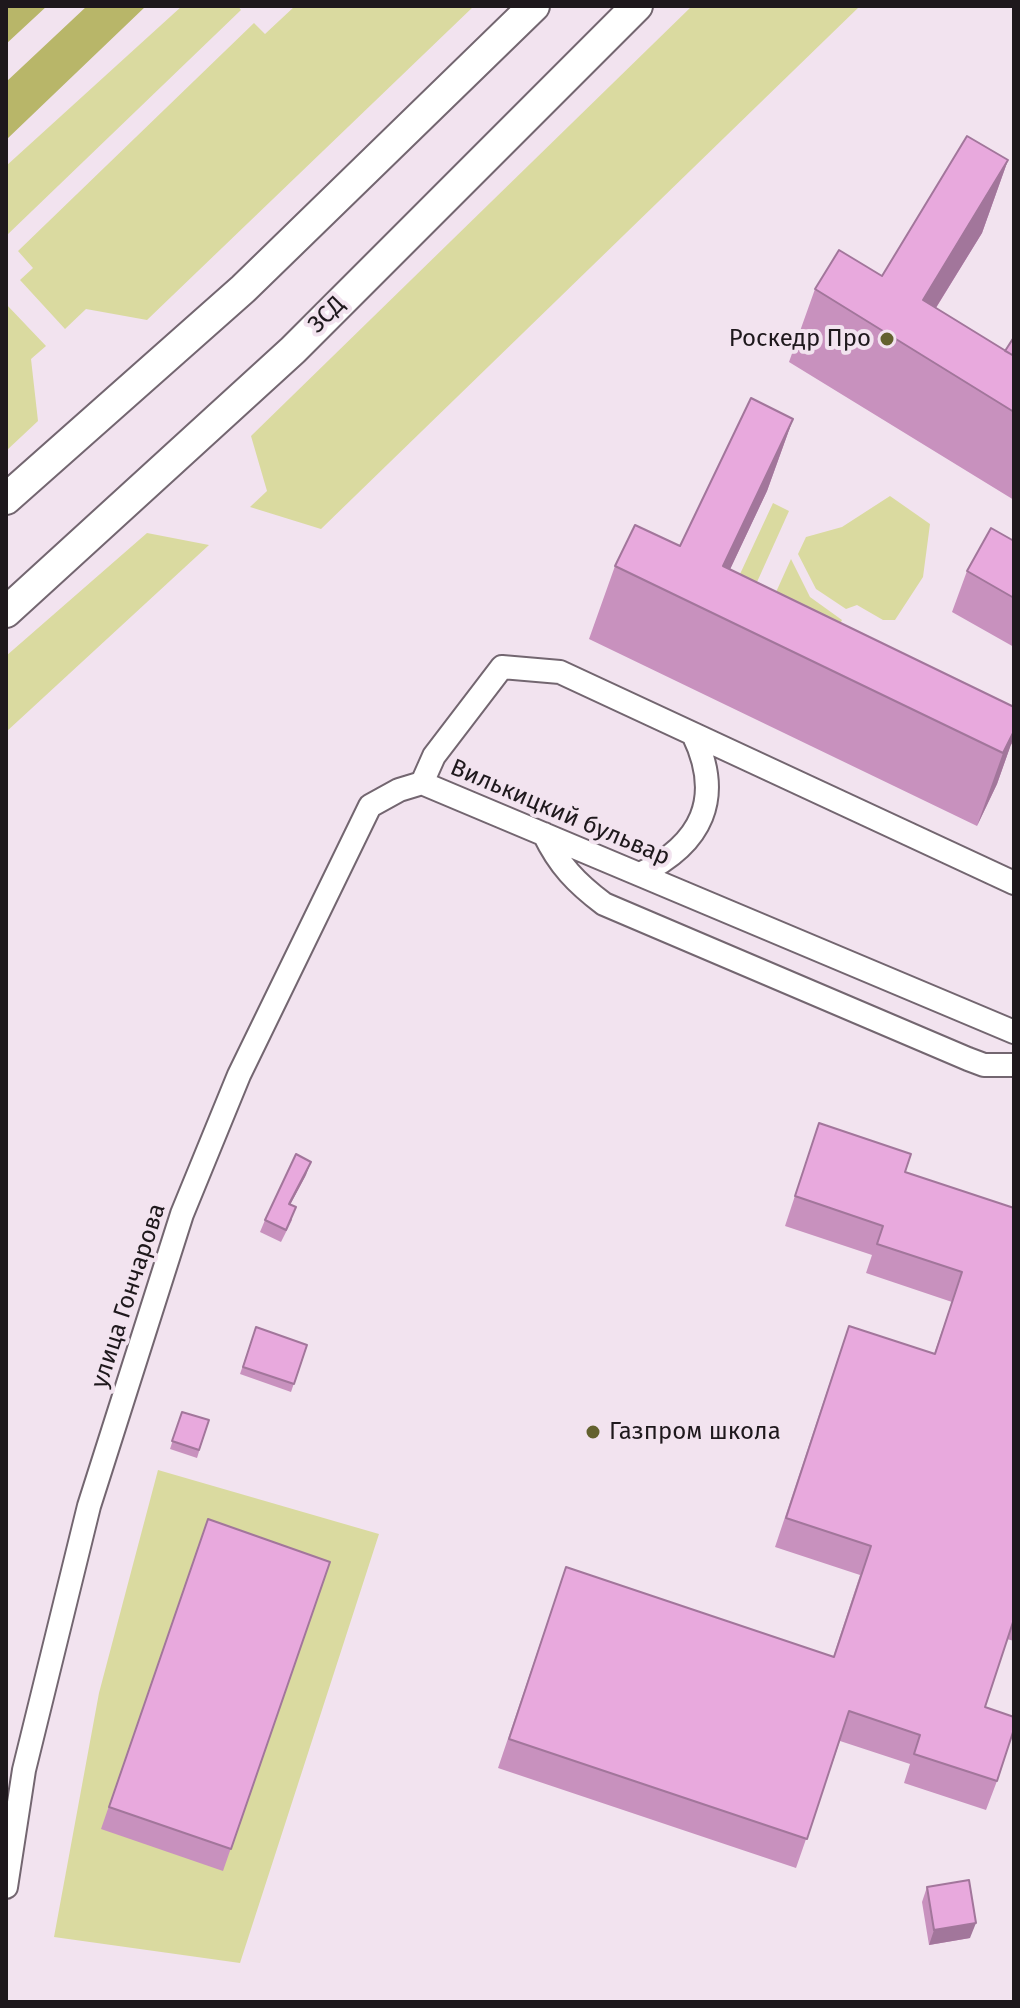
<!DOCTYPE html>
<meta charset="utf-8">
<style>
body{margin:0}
#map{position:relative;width:1020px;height:2008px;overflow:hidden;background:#f2e3ef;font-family:"Fira Sans",sans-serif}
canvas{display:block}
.frame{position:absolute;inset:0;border:8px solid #1e181c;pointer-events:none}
</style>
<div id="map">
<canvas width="1020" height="2008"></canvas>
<div class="frame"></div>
</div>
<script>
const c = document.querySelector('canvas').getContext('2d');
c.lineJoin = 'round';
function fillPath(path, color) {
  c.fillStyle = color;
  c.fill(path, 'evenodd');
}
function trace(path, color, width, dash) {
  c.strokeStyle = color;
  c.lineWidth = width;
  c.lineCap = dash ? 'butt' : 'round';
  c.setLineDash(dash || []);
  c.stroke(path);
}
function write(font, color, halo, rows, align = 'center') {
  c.font = font + ' "Fira Sans",sans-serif';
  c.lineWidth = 8;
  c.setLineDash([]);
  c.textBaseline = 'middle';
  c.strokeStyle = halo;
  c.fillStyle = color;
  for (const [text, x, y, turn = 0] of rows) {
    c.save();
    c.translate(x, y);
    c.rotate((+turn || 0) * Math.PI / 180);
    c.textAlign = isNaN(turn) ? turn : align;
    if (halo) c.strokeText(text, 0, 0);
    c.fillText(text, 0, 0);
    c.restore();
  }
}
const green = new Path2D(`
 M 182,6 L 238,6 L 241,10 L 6,236 L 6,166 Z
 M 295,6 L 474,6 L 147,320 L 86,309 L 65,329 L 20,280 L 33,268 L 18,251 L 254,23 L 265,34 Z
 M 692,6 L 860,6 L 321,529 L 250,507 L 267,491 L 251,436 Z
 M 6,304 L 46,346 L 31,359 L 38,421 L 6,451 Z
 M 890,496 L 930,524 L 923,577 L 895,620 L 883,620 L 857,605 L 846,609 L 816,589 L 798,554 L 806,537 L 842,527 Z
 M 773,503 L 789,511 L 730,642 L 708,643 Z
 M 147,533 L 209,545 L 6,732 L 6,656 Z
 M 791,559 L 810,597 L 842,620 L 820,665 L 762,623 Z
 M 158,1470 L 379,1534 L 240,1963 L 54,1937 L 99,1693 Z`);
const forest = new Path2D(`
 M 6,6 L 47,6 L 6,44 Z
 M 87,6 L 146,6 L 6,140 L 6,82 Z`);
const minor = new Path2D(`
 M 422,783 L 434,756 L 502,667 L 560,672 L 1014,883
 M 422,783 L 1014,1032
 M 544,834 C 559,865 576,883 604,904 L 968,1059 L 984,1065 L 1014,1065
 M 640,874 C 702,844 724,798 693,734
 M 6,1887 L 24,1770 L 89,1506 L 182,1214 L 239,1075 L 370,806 L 399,790 L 422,783`);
const highway = new Path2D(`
 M 6,499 L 243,289 L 534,6
 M 6,612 L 293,350 L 637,6`);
const wall = new Path2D(`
 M 1008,160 L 982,233 L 936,308 L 1005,351 L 1014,337 L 1014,500 L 789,362 L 815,289 L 882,276 Z
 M 793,419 L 767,491 L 730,569 L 1014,707 L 1014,746 L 1011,744 L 997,784 L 977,826 L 589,639 L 615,566 L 680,546 Z
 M 1014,541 L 1014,647 L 952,612 L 967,571 Z
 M 819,1123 L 905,1172 L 1014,1208 L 1014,1641 L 1007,1639 L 985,1707 L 997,1781 L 986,1810 L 904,1783 L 910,1764 L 840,1741 L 796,1868 L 498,1768 L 566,1567 L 833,1657 L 860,1575 L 775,1547 L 839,1355 L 849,1326 L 934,1354 L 952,1302 L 866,1273 L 872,1255 L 785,1226 Z
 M 306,1175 L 290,1205 L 292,1220 L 281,1242 L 260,1232 L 265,1220 Z
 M 256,1327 L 307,1345 L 291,1392 L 240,1374 Z
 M 182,1412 L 209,1420 L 197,1458 L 170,1449 Z
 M 208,1519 L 330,1562 L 223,1871 L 101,1829 Z
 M 927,1887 L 970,1938 L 929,1945 L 922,1902 Z`);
const shadedWall = new Path2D(`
 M 1008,160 L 982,233 L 911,348 L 923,300 Z
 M 793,419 L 767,491 L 710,612 L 723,566 Z
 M 1014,731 L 1014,736 L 997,784 L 977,826 L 1003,753 Z
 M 311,1162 L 306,1175 L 284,1216 L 289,1204 Z
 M 976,1923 L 970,1938 L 929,1945 L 934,1930 Z`);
const building = new Path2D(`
 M 967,136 L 1008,160 L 923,300 L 1014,356 L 1014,412 L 815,289 L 839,250 L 882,276 Z
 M 1014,337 L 1014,356 L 1005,351 Z
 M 751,398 L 793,419 L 723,566 L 1014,707 L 1014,731 L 1003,753 L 615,566 L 635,525 L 680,546 Z
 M 991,528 L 1014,541 L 1014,598 L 967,571 Z
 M 819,1123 L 911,1154 L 905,1172 L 1014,1208 L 1014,1619 L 985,1707 L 1014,1717 L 1014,1729 L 997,1781 L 914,1754 L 920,1735 L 849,1711 L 807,1839 L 509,1739 L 566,1567 L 834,1657 L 871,1546 L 786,1518 L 849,1326 L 935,1354 L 962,1272 L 877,1244 L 883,1226 L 795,1196 Z
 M 296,1154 L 311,1162 L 289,1204 L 296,1207 L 286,1230 L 265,1220 Z
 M 256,1327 L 307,1345 L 294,1384 L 243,1367 Z
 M 182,1412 L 209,1420 L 199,1450 L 172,1441 Z
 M 208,1519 L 330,1562 L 231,1849 L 109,1807 Z
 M 969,1880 L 976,1923 L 934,1930 L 927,1887 Z`);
const markers = [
 [887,339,8,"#63612e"],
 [593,1432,8,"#63612e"]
];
const streetNames = [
 ["ЗСД",327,315,-45],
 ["Вилькицкий бульвар",560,813,23],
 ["улица Гончарова",129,1296,-72]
];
const poiNames = [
 ["Роскедр Про",871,339],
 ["Газпром школа",609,1432,"left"]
];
fillPath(green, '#dadaa0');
fillPath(forest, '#b8b669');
trace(minor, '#736670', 26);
trace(highway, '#736670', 34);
trace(minor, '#fff', 22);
trace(highway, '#fff', 30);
fillPath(wall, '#c891be');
fillPath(shadedWall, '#a2769b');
fillPath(building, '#e8a9dd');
trace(building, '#a2769b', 2);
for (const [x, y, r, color] of markers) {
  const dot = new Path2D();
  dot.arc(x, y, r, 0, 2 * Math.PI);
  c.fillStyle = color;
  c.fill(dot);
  trace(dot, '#f2e3ef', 3);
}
write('24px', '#1e181c', '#f2e3ef', streetNames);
write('24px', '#1e181c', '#f2e3ef', poiNames, 'right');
</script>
